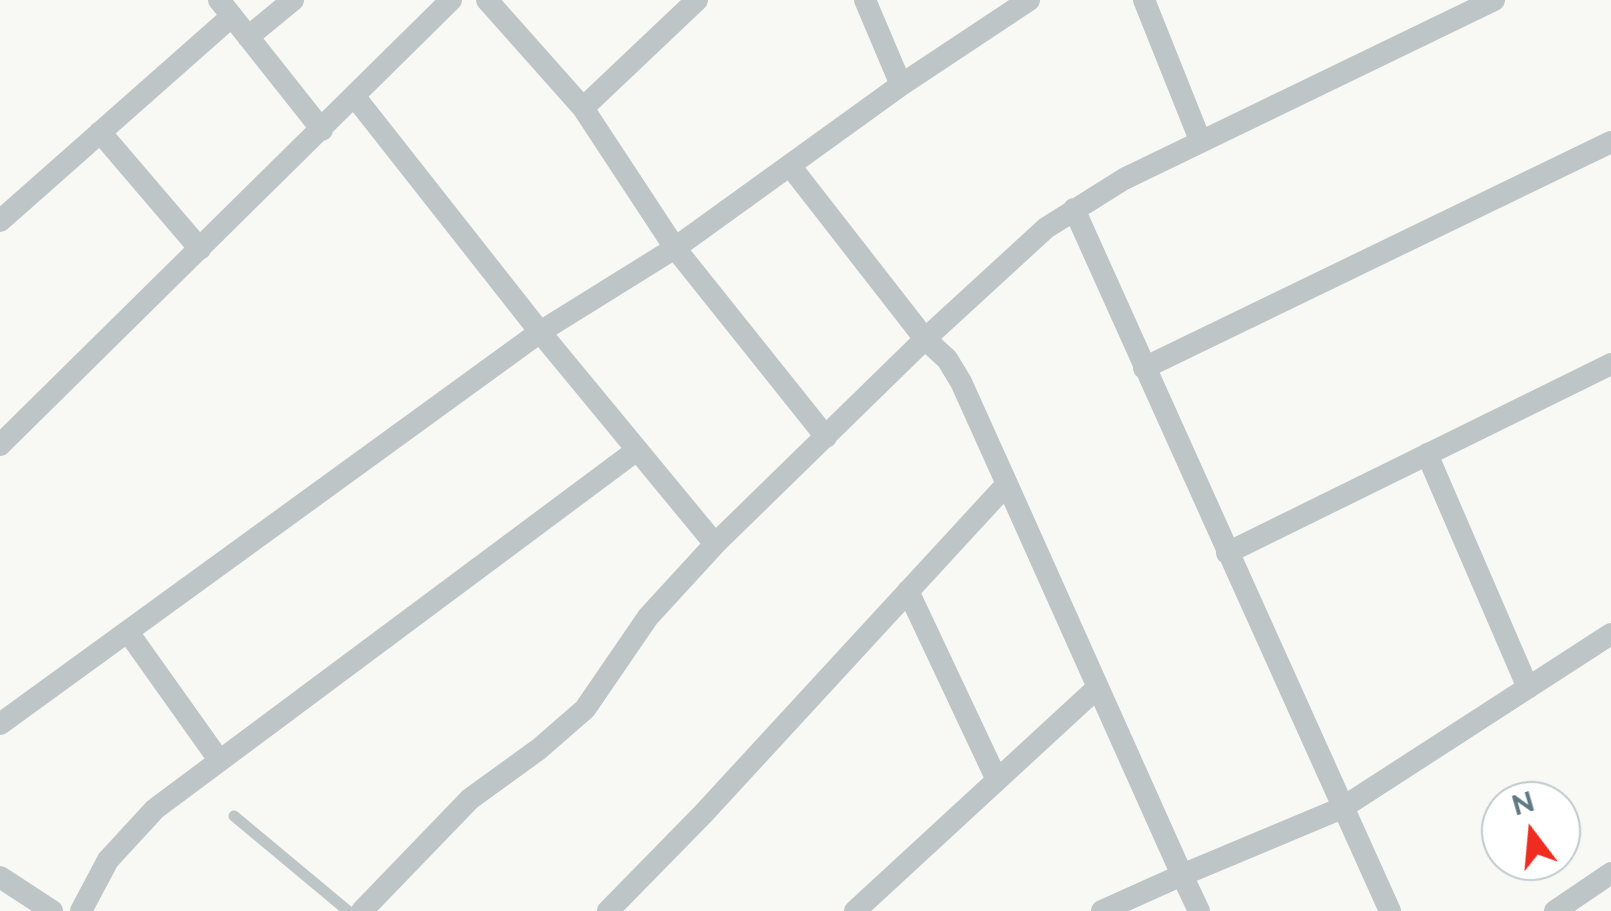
<!DOCTYPE html>
<style>
body{margin:0}
#map{position:relative;width:1611px;height:911px;overflow:hidden;background:#f8f8f5;font-family:Raleway,sans-serif}
canvas{display:block}
.north{position:absolute;left:1481px;top:781px;width:100px;height:100px;box-sizing:border-box;background:#fff;border:2px solid #c0c9cd;border-radius:50%;rotate:344deg;font-size:28px;font-weight:700;line-height:40px;text-align:center;color:#617982}
.north::after{content:'';display:block;margin:auto;width:35px;height:45px;background:#ee2c1f;clip-path:polygon(50% 0,100% 100%,50% 72%,0 100%)}
</style>
<div id="map">
<canvas width="1611" height="911"></canvas>
<div class="north">N</div>
</div>
<script>
const c = document.querySelector('canvas').getContext('2d');
c.lineJoin = 'round';
function trace(path, color, width, dash) {
  c.strokeStyle = color;
  c.lineWidth = width;
  c.lineCap = dash ? 'butt' : 'round';
  c.setLineDash(dash || []);
  c.stroke(path);
}
const lane = new Path2D(`
 M 234,816 L 348,911`);
const street = new Path2D(`
 M 219,0 L 322,130
 M 487,0 L 583,108 L 675,248 L 826,437
 M 865,0 L 901,85
 M 1144,0 L 1200,140
 M 248,37 L 293,0
 M 355,97 L 540,332 L 715,544
 M 583,108 L 697,0
 M 100,132 L 200,249
 M 791,167 L 925,339 L 947,359 L 961,382 L 1007,484
 M 1074,209 L 1390,911
 M 0,221 L 232,16
 M 1144,368 L 1611,142
 M 0,445 L 451,0
 M 1427,454 L 1528,688
 M 1227,553 L 1611,364
 M 908,591 L 997,780
 M 128,632 L 219,760
 M 0,724 L 540,332 L 675,248 L 901,85 L 1029,0
 M 0,877 L 52,911
 M 81,911 L 108,860 L 155,809 L 637,450
 M 362,911 L 470,799 L 539,749 L 585,709 L 648,617 L 715,544 L 925,339 L 1046,228 L 1124,179 L 1494,0
 M 608,911 L 703,814 L 1007,484 L 1182,875 L 1342,808 L 1611,634
 M 855,911 L 1097,688
 M 1102,911 L 1182,875 L 1199,911
 M 1555,911 L 1611,873`);
trace(lane, '#bec5c7', 11);
trace(street, '#bec5c7', 22);
</script>
